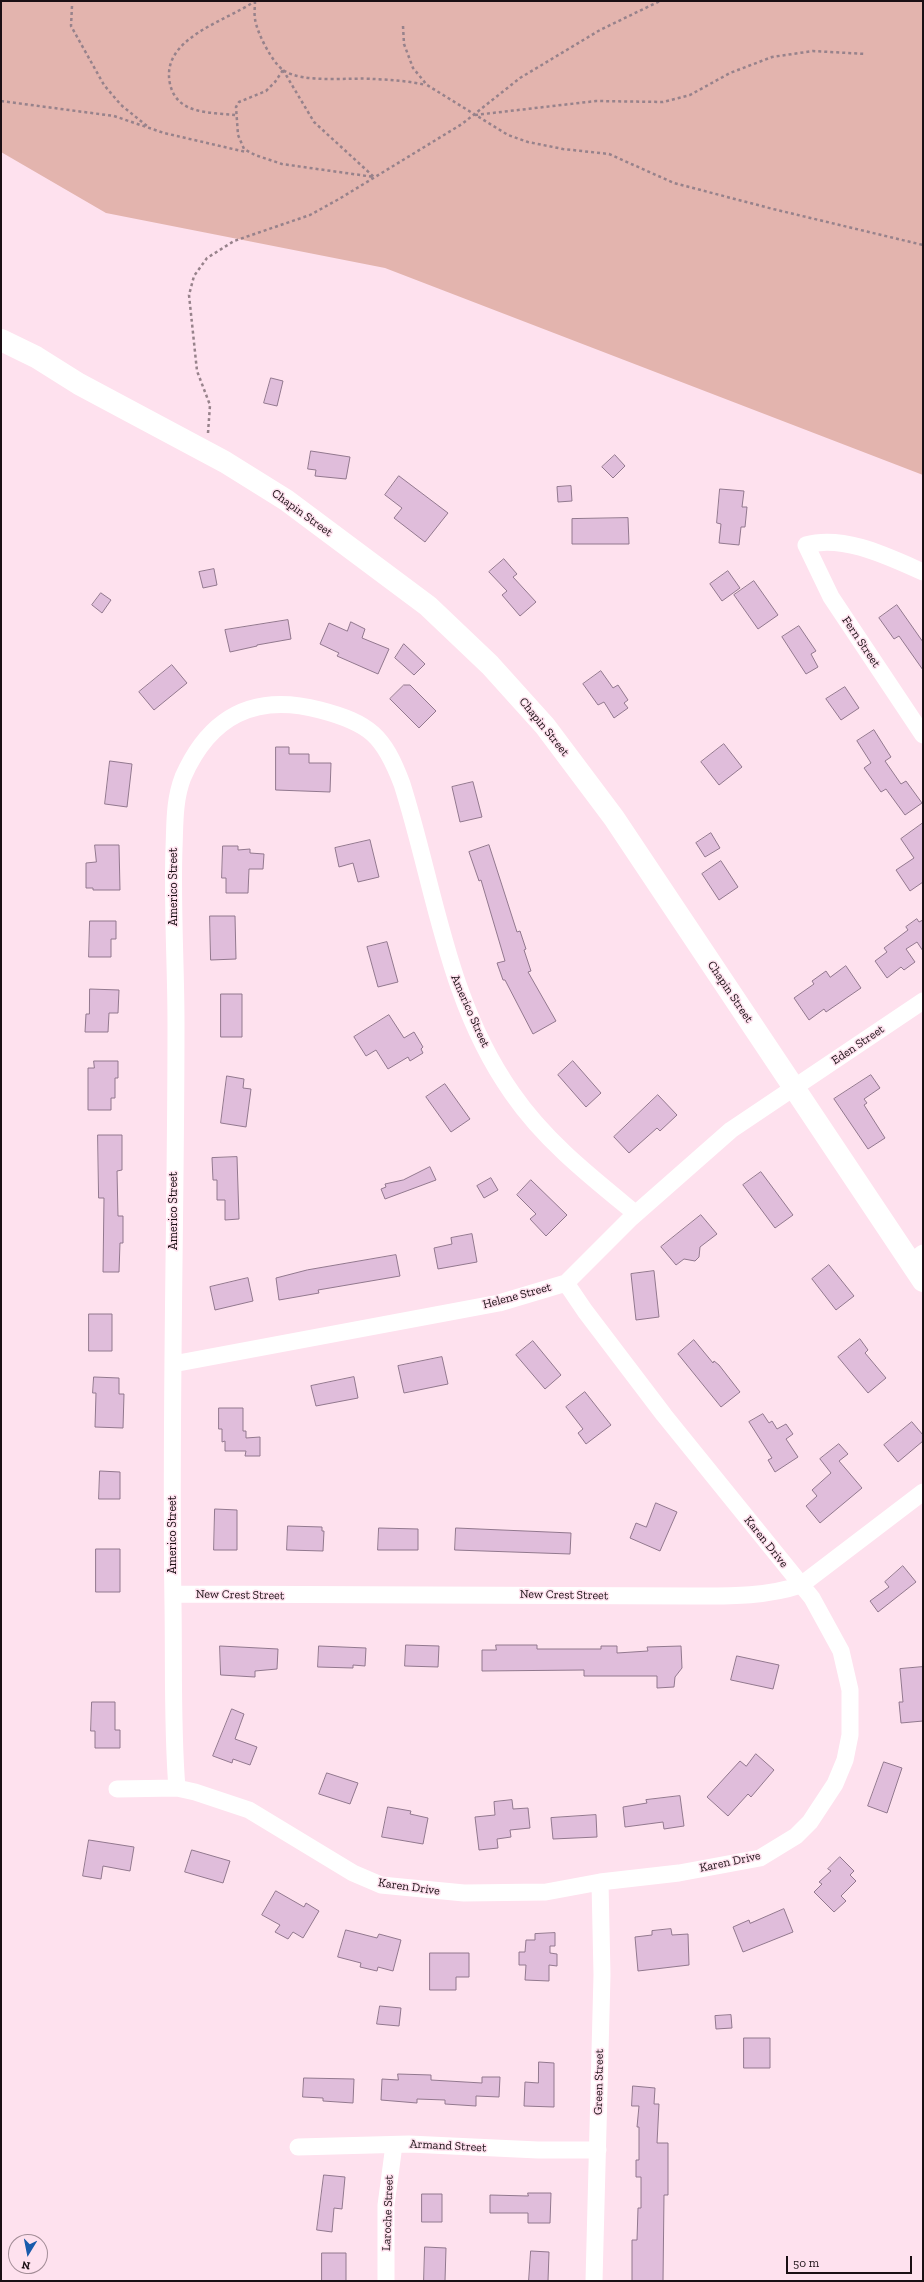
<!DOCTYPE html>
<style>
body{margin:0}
#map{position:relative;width:924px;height:2282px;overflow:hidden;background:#fee1ee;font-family:"Zilla Slab",serif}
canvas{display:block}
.frame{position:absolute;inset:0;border:2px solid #1a0f14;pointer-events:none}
.north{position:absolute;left:8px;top:2234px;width:40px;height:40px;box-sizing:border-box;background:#fee1ee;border:1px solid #a38d97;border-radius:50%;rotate:190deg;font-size:11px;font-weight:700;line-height:16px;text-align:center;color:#1a0f14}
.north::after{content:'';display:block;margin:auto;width:14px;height:18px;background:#195bac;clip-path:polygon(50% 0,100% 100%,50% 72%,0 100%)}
.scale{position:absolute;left:786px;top:2256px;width:126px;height:18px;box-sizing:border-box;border:2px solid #1a0f14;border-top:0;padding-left:5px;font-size:12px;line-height:14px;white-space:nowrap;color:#1a0f14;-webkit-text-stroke:3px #fee1ee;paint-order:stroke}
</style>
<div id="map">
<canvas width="924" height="2282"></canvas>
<div class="frame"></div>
<div class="north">N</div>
<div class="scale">50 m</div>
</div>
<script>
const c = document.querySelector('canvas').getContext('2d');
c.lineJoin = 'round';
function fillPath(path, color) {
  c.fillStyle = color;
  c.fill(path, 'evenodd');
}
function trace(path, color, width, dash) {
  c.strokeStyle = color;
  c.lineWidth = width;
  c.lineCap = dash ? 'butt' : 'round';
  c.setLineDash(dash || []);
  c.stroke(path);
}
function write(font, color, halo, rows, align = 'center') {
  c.font = font + ' "Zilla Slab",serif';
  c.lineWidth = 3;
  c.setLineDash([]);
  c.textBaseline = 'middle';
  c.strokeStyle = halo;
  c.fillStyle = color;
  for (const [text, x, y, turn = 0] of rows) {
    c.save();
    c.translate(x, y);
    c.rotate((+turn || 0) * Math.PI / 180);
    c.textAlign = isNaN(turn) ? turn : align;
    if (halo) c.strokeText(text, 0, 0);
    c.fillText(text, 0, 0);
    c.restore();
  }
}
const green = new Path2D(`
 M 1,1 L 923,1 L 923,475 L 385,268 L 106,213 L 1,152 Z`);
const building = new Path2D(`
 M 271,378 L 283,381 L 277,406 L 264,403 Z
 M 311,451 L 350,457 L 346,479 L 315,476 L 316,470 L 308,469 Z
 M 615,455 L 625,466 L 613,478 L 602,467 Z
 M 399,476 L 448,513 L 425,542 L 394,518 L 402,508 L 385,495 Z
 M 571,486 L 572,501 L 558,502 L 557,487 Z
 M 720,489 L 744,491 L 742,507 L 747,507 L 745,527 L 741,527 L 739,545 L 719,543 L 721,524 L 717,523 Z
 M 628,518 L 629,544 L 572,544 L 572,519 Z
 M 504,559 L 517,574 L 513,577 L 536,602 L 520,616 L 502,595 L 507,591 L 489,572 Z
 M 214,569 L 217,585 L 203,588 L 199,572 Z
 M 728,571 L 740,588 L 722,601 L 710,584 Z
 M 754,581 L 778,615 L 758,629 L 734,595 Z
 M 101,593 L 111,600 L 102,613 L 92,605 Z
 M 897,605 L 923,642 L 923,670 L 899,636 L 894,639 L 879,618 Z
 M 288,620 L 291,639 L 257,645 L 257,646 L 230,652 L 225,630 Z
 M 351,622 L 365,629 L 362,638 L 389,649 L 378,674 L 337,656 L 339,653 L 320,644 L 329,623 L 347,631 Z
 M 799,626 L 816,651 L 811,654 L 818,667 L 806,674 L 782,637 Z
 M 404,644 L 425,664 L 414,675 L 395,658 Z
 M 172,665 L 187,683 L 154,710 L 139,692 Z
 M 601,671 L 613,688 L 618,685 L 628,700 L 624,703 L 628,708 L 614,718 L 604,702 L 598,705 L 583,684 Z
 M 404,685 L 410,685 L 436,711 L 419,728 L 390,699 Z
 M 845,687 L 859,708 L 841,720 L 826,699 Z
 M 874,730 L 891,757 L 885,761 L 901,784 L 906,781 L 922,803 L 905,815 L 886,789 L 881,792 L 864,768 L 871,763 L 857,741 Z
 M 724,744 L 742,767 L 719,785 L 701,762 Z
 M 276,747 L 289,747 L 289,754 L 309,754 L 309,763 L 331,763 L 330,792 L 276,790 Z
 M 110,761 L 132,764 L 127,807 L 105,804 Z
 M 473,782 L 482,817 L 460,822 L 452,787 Z
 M 923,823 L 923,882 L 910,891 L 896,870 L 914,858 L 901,839 Z
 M 711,833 L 720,848 L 705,857 L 696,843 Z
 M 370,840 L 379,877 L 358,882 L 353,863 L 339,867 L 335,848 Z
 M 95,845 L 119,845 L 120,890 L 93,890 L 93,888 L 86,888 L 86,863 L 96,862 Z
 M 489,845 L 517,932 L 520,931 L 526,949 L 524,950 L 531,971 L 528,972 L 556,1021 L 533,1034 L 505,980 L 503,980 L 497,963 L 505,961 L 481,880 L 479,881 L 469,852 Z
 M 223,846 L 238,846 L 238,850 L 250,849 L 250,853 L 264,854 L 263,869 L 249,869 L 248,893 L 226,893 L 226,878 L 222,878 Z
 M 721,861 L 738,887 L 719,900 L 702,874 Z
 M 210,916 L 235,916 L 236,959 L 211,960 Z
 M 917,919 L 919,922 L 923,920 L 923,951 L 917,942 L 906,949 L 915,962 L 904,970 L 901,967 L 887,978 L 875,961 L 887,952 L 884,948 L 908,930 L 906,927 Z
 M 90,921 L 116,921 L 116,939 L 111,939 L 111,957 L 89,957 Z
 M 387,942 L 398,982 L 378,987 L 367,947 Z
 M 846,966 L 861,988 L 826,1012 L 824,1009 L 809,1020 L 794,998 L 814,984 L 812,981 L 826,971 L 830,977 Z
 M 90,989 L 119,990 L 118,1013 L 109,1013 L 108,1032 L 85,1032 L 86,1014 L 89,1014 Z
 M 221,994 L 242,994 L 242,1037 L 221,1037 Z
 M 389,1015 L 404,1038 L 414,1032 L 423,1047 L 421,1049 L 423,1053 L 410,1061 L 408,1057 L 388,1069 L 376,1050 L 366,1056 L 354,1037 Z
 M 94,1061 L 118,1061 L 118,1078 L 115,1078 L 115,1098 L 111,1098 L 111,1110 L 88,1110 L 88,1068 L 94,1068 Z
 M 573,1061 L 601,1093 L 586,1107 L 558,1075 Z
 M 871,1075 L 880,1088 L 864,1099 L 867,1103 L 864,1105 L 885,1138 L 868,1149 L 834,1099 Z
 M 227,1076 L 244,1079 L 243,1088 L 251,1089 L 246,1127 L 221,1123 Z
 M 445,1084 L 470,1119 L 451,1132 L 426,1097 Z
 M 658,1095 L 677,1115 L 660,1131 L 657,1128 L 629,1153 L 614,1137 Z
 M 98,1135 L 122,1135 L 122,1170 L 117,1171 L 118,1216 L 123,1216 L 123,1243 L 120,1243 L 119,1272 L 103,1272 L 104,1198 L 99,1198 Z
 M 237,1157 L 239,1219 L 225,1220 L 225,1200 L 217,1200 L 217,1180 L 213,1180 L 212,1158 Z
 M 430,1167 L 436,1180 L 385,1199 L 381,1189 L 386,1187 L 385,1184 L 403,1180 Z
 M 761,1172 L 793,1215 L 775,1228 L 743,1185 Z
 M 491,1178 L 498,1190 L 484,1198 L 477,1186 Z
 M 531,1180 L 567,1215 L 546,1236 L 530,1219 L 536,1214 L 517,1195 Z
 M 701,1215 L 717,1234 L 700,1247 L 699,1257 L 695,1261 L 684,1259 L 676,1265 L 661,1247 Z
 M 472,1234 L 477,1262 L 438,1269 L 434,1248 L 452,1244 L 451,1238 Z
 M 396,1255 L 400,1276 L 318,1290 L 319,1293 L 279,1300 L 276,1278 L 307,1270 Z
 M 829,1265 L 854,1296 L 836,1310 L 812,1279 Z
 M 654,1271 L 659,1317 L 636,1320 L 631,1274 Z
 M 248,1278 L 253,1301 L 215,1310 L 210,1287 Z
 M 89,1314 L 112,1314 L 112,1351 L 89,1351 Z
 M 860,1339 L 868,1350 L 865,1353 L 886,1378 L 868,1393 L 838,1357 Z
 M 694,1340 L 713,1363 L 714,1361 L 719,1365 L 740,1392 L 721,1407 L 678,1354 Z
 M 533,1341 L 561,1375 L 545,1389 L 516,1355 Z
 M 442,1357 L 448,1384 L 404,1393 L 398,1366 Z
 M 94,1377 L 119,1378 L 119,1394 L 124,1394 L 123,1428 L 95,1427 L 96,1393 L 93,1393 Z
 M 354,1377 L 358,1398 L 316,1406 L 311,1386 Z
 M 585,1392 L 611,1425 L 586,1444 L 578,1433 L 583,1429 L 566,1407 Z
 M 219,1408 L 243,1408 L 243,1431 L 246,1431 L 246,1438 L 260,1437 L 260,1456 L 245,1456 L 246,1451 L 225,1451 L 225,1441 L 222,1442 L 222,1429 L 219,1429 Z
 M 763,1414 L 769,1423 L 772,1421 L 777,1429 L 786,1424 L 793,1434 L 786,1439 L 798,1457 L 775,1472 L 768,1460 L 772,1458 L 749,1422 Z
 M 912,1422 L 923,1435 L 923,1441 L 898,1462 L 884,1445 Z
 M 839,1444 L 848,1454 L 839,1461 L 862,1488 L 820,1523 L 806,1506 L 817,1496 L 812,1490 L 831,1473 L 820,1459 Z
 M 100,1471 L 120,1472 L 120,1499 L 99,1499 Z
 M 656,1503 L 677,1512 L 660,1551 L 630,1538 L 636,1523 L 646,1527 Z
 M 215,1509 L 237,1510 L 237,1550 L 214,1550 Z
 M 288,1526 L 322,1527 L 322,1531 L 324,1531 L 323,1551 L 287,1550 Z
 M 379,1528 L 418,1529 L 418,1550 L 378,1550 Z
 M 456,1528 L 571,1533 L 570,1554 L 455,1550 Z
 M 96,1549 L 120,1549 L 120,1592 L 96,1592 Z
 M 903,1566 L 916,1582 L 878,1612 L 870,1601 L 889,1587 L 885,1582 Z
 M 406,1645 L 439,1646 L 438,1667 L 405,1666 Z
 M 496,1645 L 537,1645 L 537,1649 L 601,1649 L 601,1646 L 617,1646 L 617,1653 L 648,1651 L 647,1647 L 681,1646 L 682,1668 L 675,1677 L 674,1687 L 657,1688 L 657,1676 L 584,1676 L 584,1670 L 482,1671 L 482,1650 L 496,1650 Z
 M 220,1646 L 278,1649 L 277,1669 L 255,1671 L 255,1677 L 221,1675 Z
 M 319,1646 L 366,1648 L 365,1666 L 353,1665 L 353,1668 L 318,1667 Z
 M 737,1656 L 779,1665 L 773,1689 L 731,1680 Z
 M 923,1667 L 923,1721 L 901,1723 L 899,1702 L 903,1702 L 900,1669 Z
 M 92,1702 L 115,1702 L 115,1730 L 120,1730 L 120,1748 L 95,1748 L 95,1731 L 91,1731 Z
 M 232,1709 L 244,1714 L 235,1739 L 257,1747 L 250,1765 L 233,1759 L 232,1763 L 213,1756 Z
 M 756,1754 L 774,1770 L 751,1797 L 748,1794 L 728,1816 L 707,1797 L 740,1761 L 746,1766 Z
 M 884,1762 L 902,1768 L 887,1813 L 868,1806 Z
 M 327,1773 L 358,1783 L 350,1804 L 319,1794 Z
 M 680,1796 L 684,1826 L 664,1829 L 663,1822 L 625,1827 L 623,1807 L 647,1803 L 646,1800 Z
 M 512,1800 L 513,1809 L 528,1808 L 530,1828 L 510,1830 L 511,1837 L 497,1839 L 498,1848 L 479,1850 L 475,1817 L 495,1815 L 494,1802 Z
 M 388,1807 L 411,1811 L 410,1814 L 428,1818 L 423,1844 L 382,1837 Z
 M 596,1815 L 597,1837 L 553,1839 L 551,1818 Z
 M 89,1840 L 134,1847 L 130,1871 L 103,1866 L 101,1879 L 83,1876 Z
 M 192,1850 L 230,1861 L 223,1883 L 185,1872 Z
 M 840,1857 L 854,1871 L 850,1875 L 856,1881 L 841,1896 L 846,1901 L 834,1912 L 814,1892 L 822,1884 L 819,1882 L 831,1871 L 828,1869 Z
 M 276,1891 L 304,1907 L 306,1903 L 319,1911 L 303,1938 L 293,1932 L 288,1939 L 275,1932 L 280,1925 L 262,1915 Z
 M 784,1909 L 793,1932 L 743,1952 L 733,1927 L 749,1920 L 750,1923 Z
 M 671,1929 L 672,1935 L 688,1934 L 689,1965 L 638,1971 L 635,1937 L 652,1935 L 652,1931 Z
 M 346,1930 L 377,1938 L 379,1934 L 401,1940 L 393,1971 L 378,1967 L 377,1971 L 360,1967 L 361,1963 L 338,1957 Z
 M 555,1933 L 555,1946 L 550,1946 L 550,1953 L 557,1954 L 557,1966 L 549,1965 L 549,1981 L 525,1980 L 526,1965 L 519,1965 L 519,1952 L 525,1952 L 526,1940 L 535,1940 L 535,1934 Z
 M 430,1953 L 469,1953 L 469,1977 L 456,1977 L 456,1990 L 430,1990 Z
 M 380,2006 L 401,2008 L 399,2026 L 377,2024 Z
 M 731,2015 L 732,2028 L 716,2029 L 715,2016 Z
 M 744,2038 L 770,2038 L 770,2068 L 744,2068 Z
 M 539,2062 L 554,2063 L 554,2107 L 524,2106 L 525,2082 L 538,2083 Z
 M 398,2074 L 431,2075 L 431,2080 L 482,2083 L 482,2077 L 500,2077 L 499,2097 L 476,2096 L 476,2106 L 445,2104 L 445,2100 L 417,2099 L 417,2103 L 381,2100 L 382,2079 L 398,2080 Z
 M 304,2078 L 354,2079 L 353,2103 L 323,2101 L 323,2098 L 303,2097 Z
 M 633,2086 L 655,2088 L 654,2104 L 659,2104 L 657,2143 L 668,2143 L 668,2195 L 664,2195 L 663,2281 L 632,2281 L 632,2240 L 637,2240 L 638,2208 L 641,2208 L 641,2177 L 636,2177 L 636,2160 L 639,2160 L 639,2127 L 637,2127 L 639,2106 L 632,2106 Z
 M 324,2175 L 345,2177 L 342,2209 L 334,2208 L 332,2232 L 317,2230 Z
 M 528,2193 L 551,2193 L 550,2223 L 528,2223 L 528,2213 L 490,2213 L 490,2195 L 528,2196 Z
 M 422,2194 L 442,2194 L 442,2222 L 422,2222 Z
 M 425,2247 L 446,2248 L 445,2281 L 424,2281 Z
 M 531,2251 L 549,2252 L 548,2281 L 529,2281 Z
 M 322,2253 L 346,2253 L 346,2281 L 322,2281 Z`);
const path = new Path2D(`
 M 255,1 C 255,7 254,13 255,19 C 257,33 272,62 283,70 C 303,84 351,77 374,79 C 392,80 409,81 426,85
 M 72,6 L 71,26 L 104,85 L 121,105 L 147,126
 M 403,26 L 404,44 L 413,68 L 427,85 L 508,135 L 528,142 L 563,149 L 609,154 L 674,183 L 773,209 L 923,245
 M 283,70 L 314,122 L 374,177 L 282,164 L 255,155 L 244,149 L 238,135 L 236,107 L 239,102 L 266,91 L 275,82 Z
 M 1,101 L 114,116 L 164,133 L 246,152
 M 235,115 C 210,112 177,115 170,84 C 160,38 225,22 255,1
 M 475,115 L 596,101 L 663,102 L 690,95 L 730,73 L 772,57 L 813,51 L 866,54
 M 208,433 L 210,405 L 197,371 L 189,295 L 194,276 L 207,258 L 234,241 L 310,215 L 339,199 L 462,124 L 520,78 L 600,30 L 660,1`);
const street = new Path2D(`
 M 923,572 C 889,557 843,534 806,545 L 831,597 L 923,735
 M 911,1262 L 923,1253
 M 173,1364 L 499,1303 L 566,1283 L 631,1218 L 731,1130 L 923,1001
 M 173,1594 L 691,1596 C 728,1596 765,1597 801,1585 L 923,1492
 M 177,1788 C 172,1727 174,1666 173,1605 C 170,1412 176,1218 176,1024 C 176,966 172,907 174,848 C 175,824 174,800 183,777 C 210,716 255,693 320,710 C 370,723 384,736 402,784 C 435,888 447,1001 512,1093 C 545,1141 591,1177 635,1213
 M 117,1789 L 177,1788 L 195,1792 L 249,1810 L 353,1873 L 381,1885 L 464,1893 L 546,1892 L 600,1882 L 679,1873 L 760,1858 L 796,1836 L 810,1822 L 835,1784 L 845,1760 L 850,1735 L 850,1690 L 841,1651 L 812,1598 L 664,1415 L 585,1311 L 566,1283
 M 298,2147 L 409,2144 L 538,2150 L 598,2150
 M 386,2281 L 386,2205 L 394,2145
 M 594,2281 L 602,1975 L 600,1882`);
const secondary = new Path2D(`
 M 1,340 L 36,357 L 79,384 L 225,462 L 286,500 L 428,606 L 490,665 L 545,726 L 614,818 L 923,1281`);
const streetNames = [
 ["Chapin Street",302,513,36],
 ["Fern Street",861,642,56],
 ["Chapin Street",544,727,51],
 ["Americo Street",174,887,-90],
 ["Chapin Street",730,992,56],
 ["Americo Street",470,1011,66],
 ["Eden Street",858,1045,-34],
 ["Americo Street",174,1211,-90],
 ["Helene Street",517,1296,-15],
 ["Americo Street",173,1535,-90],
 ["Karen Drive",766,1542,51],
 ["New Crest Street",240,1595,1],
 ["New Crest Street",564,1595,1],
 ["Karen Drive",730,1862,-12],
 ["Karen Drive",409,1887,8],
 ["Green Street",599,2082,-89],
 ["Armand Street",448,2146,3],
 ["Laroche Street",388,2213,-88]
];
fillPath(green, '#e3b4ae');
fillPath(building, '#e0bddb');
trace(building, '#92788e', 1);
trace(path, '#97828b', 2.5, [3, 3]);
trace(street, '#fff', 17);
trace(secondary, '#fff', 22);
write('12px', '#1a0f14', '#fee1ee', streetNames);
</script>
